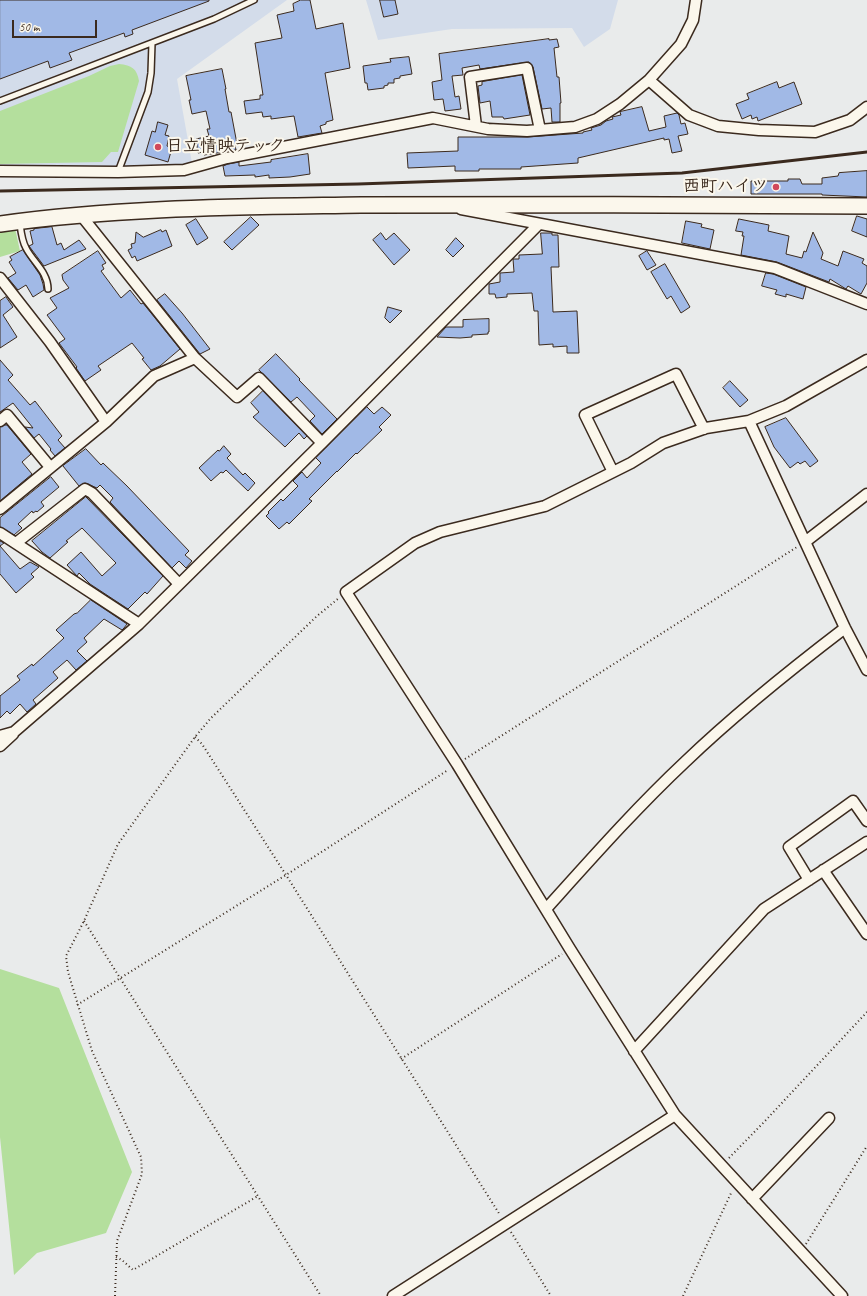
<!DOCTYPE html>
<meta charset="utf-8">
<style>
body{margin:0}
#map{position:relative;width:867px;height:1296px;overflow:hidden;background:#e9ebeb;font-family:Caveat,sans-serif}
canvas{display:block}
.scale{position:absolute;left:12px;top:20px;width:85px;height:18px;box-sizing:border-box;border:2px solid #3b2a1e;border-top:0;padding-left:5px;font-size:12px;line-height:14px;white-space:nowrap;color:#3b2a1e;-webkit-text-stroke:3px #fbf7ec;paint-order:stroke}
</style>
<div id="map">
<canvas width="867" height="1296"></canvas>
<div class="scale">50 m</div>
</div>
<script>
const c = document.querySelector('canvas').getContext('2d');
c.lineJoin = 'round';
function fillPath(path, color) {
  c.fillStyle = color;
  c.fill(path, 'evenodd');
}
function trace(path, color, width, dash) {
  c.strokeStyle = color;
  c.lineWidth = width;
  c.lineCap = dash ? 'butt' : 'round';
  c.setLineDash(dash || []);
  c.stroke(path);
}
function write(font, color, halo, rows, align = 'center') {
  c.font = font + ' Caveat,"Klee One",sans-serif';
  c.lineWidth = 4;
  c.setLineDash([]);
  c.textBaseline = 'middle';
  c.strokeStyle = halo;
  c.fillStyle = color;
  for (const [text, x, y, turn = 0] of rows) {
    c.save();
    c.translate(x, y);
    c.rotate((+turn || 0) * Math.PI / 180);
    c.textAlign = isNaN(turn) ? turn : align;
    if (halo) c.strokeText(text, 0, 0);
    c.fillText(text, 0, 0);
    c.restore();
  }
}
const built = new Path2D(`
 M 0,0 L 287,0 L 177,79 L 192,163 L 159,167 L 0,168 Z
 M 366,0 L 618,0 L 610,29 L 584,47 L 572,28 L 452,29 L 378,40 Z`);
const green = new Path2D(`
 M 119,64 C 132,65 137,69 139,81 L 118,152 L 111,152 L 102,162 L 0,164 L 0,111 L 89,76 L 110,66 Z
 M 15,228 L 20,251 L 0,257 L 0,230 Z
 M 0,969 L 59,988 L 132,1172 L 106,1233 L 37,1253 L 14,1275 L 0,1137 Z`);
const building = new Path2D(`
 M 0,0 L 209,0 L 209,1 L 132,30 L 133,34 L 125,37 L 124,33 L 69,53 L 72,60 L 50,68 L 48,61 L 0,79 Z
 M 301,0 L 310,0 L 316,29 L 343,23 L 350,68 L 325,73 L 333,120 L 326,122 L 326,124 L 320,126 L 322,133 L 298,137 L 294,116 L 271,119 L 271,116 L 263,117 L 262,112 L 246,114 L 244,101 L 260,99 L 260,95 L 263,95 L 255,43 L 282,38 L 277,15 L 294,11 L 293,4 Z
 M 380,0 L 395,0 L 398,14 L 384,17 Z
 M 549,39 L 549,40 L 557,39 L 559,47 L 554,48 L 557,77 L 559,77 L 561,103 L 560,103 L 560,122 L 552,122 L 551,108 L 542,109 L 533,67 L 529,62 L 480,69 L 479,65 L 462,68 L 463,75 L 452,76 L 455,97 L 459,96 L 461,109 L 445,111 L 443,99 L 434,100 L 432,82 L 442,80 L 439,54 Z
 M 409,57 L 412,74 L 400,76 L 400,78 L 394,79 L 394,83 L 388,83 L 388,85 L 384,86 L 384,88 L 368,90 L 367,83 L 365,83 L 363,66 L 391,62 L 390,59 Z
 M 222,69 L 226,89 L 225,89 L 229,112 L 231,112 L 237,144 L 235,145 L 236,150 L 204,155 L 203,152 L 198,153 L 196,139 L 209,136 L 207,129 L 210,129 L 206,111 L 192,114 L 189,100 L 191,100 L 186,76 Z
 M 522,75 L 530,115 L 504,119 L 503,117 L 492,117 L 490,101 L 480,103 L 478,86 L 482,85 L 482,82 Z
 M 777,82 L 779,88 L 794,82 L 802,104 L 758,121 L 757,117 L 752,119 L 751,115 L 742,119 L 736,104 L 749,99 L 747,94 Z
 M 642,107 L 649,131 L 666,127 L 664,116 L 677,113 L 679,115 L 681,124 L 685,123 L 688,134 L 678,136 L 682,151 L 672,153 L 669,139 L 664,140 L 664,138 L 578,158 L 578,163 L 521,167 L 521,169 L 479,169 L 479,171 L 455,171 L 455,166 L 408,168 L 407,153 L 458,151 L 458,137 L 528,137 L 583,133 L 583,132 L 592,130 L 591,128 L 601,125 L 606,121 L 613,119 L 612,117 L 621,115 L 620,112 Z
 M 158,122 L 168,125 L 165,135 L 169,136 L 167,146 L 172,148 L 168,162 L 145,155 L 152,131 L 155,132 Z
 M 308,154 L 310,174 L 290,177 L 269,178 L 269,175 L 255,177 L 255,175 L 225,176 L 223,166 L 228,164 L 239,162 L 239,166 L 271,162 L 271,160 Z
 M 867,171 L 867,197 L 822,195 L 822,194 L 751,194 L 751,181 L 788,181 L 788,179 L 800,179 L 802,184 L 822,184 L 822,178 L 838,176 L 839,173 Z
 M 857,216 L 867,219 L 867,237 L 852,231 Z
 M 251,217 L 259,225 L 232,250 L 224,242 Z
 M 196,219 L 208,238 L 197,245 L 186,225 Z
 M 739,219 L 769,225 L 768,231 L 789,236 L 786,254 L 802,258 L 804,251 L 806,252 L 813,232 L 823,253 L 821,259 L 838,266 L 843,251 L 864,259 L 862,263 L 867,266 L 867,283 L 861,294 L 848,286 L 846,289 L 830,279 L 829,282 L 777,262 L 741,255 L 744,236 L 742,236 L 743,232 L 736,231 Z
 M 686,221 L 702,224 L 701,227 L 714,230 L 710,249 L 682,243 Z
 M 52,227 L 57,245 L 61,243 L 64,250 L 79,240 L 86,249 L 44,266 L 29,246 L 33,244 L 30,231 L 34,230 L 34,229 Z
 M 161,230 L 162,232 L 166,230 L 172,246 L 137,261 L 135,256 L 132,258 L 128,250 L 132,248 L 131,244 L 135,243 L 136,232 L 143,237 Z
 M 381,233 L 386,240 L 394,233 L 410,250 L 394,265 L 373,240 Z
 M 541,233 L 552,233 L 552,235 L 558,235 L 559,267 L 551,267 L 553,312 L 577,311 L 579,353 L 567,353 L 567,346 L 553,347 L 553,344 L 539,345 L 538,311 L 534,311 L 532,293 L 507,294 L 507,297 L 496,298 L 495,294 L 489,294 L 489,284 L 500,282 L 500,273 L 514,272 L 513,259 L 519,259 L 519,255 L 542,254 Z
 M 456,238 L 464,246 L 453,257 L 446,250 Z
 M 23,250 L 40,275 L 43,284 L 44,290 L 33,297 L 26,285 L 18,290 L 8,278 L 16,273 L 9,262 L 12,260 L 10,257 Z
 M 98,251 L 106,263 L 102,265 L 104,269 L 101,271 L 121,298 L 130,290 L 141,304 L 143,303 L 180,349 L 160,366 L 151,370 L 142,359 L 144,358 L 132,343 L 98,366 L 101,370 L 85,381 L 76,368 L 77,367 L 59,343 L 65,339 L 47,315 L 57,308 L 50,298 L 69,288 L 63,280 L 62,275 Z
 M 647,251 L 656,265 L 647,270 L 639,256 Z
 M 665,264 L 690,307 L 681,313 L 671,296 L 667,299 L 651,272 Z
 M 766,273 L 773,274 L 806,287 L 803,299 L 786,294 L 786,297 L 775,294 L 777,290 L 762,286 Z
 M 165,294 L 182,313 L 210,349 L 200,354 L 157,300 Z
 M 6,297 L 13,307 L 3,315 L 17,337 L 0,348 L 0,301 Z
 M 388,307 L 402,311 L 390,323 L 385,318 Z
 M 489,319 L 489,332 L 488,332 L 488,334 L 472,335 L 472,337 L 460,338 L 437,337 L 446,327 L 463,327 L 463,320 Z
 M 276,354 L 300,379 L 299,380 L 337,419 L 322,434 L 310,421 L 315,416 L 297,397 L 291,402 L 259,370 Z
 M 0,360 L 13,375 L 8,380 L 30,405 L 35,401 L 62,436 L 58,440 L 65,448 L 55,456 L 50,450 L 51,449 L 39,434 L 34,438 L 25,427 L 33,428 L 13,403 L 0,412 Z
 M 730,381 L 748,400 L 740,407 L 723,388 Z
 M 263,391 L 307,436 L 304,439 L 299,433 L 285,447 L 253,417 L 259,412 L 251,403 Z
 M 367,407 L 374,414 L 382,407 L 391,415 L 379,427 L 382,430 L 357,454 L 356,453 L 337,472 L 337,471 L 309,499 L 312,501 L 289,524 L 287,522 L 279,529 L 266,516 L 269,513 L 268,512 L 281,499 L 283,501 L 298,486 L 293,481 L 302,472 L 307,478 L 321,463 L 316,458 Z
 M 786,418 L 818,461 L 810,467 L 805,461 L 800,464 L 798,462 L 790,468 L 774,447 L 765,427 Z
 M 5,425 L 7,425 L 31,454 L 22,462 L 32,474 L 0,501 L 0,427 Z
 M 224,446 L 231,454 L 227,458 L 243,475 L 245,473 L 255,483 L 248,491 L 226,470 L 223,473 L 221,472 L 211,481 L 199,468 L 218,450 L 219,451 Z
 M 86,449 L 101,465 L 103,463 L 127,486 L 189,551 L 185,555 L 192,561 L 186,568 L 179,561 L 172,568 L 110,502 L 113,498 L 100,485 L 97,488 L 85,483 L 79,486 L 63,466 Z
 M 51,477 L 59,487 L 41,502 L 44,506 L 37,512 L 36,511 L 33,513 L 32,511 L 18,524 L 22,528 L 14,535 L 0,527 L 0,518 Z
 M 86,497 L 163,576 L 147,594 L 145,592 L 128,609 L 90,584 L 79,573 L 77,576 L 67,565 L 81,552 L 102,576 L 116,563 L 82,528 L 66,541 L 68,542 L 50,558 L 42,552 L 32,541 Z
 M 0,541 L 4,543 L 0,546 L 20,569 L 30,562 L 39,567 L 31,574 L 34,577 L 16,593 L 0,574 Z
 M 91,600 L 127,624 L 124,628 L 122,630 L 104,619 L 84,638 L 87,642 L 77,651 L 87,661 L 76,670 L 67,660 L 53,672 L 58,678 L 33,700 L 36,704 L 27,712 L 20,704 L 10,714 L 7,711 L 0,718 L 0,696 L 20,680 L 17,676 L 32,664 L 33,666 L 64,638 L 56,630 L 74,614 L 77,613 Z`);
const path = new Path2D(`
 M 195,737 L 202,744 L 286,875 L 500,1215
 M 465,759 L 797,547
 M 84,921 L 321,1296
 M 77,1005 L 286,875 L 448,770
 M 401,1059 L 562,954
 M 729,1158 L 765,1121 L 867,1012
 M 511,1232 L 551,1296
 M 806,1244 L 867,1146
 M 116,1257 L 122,1260 L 133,1270 L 258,1196
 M 115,1296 L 117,1241 L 142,1174 L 141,1157 L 92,1051 L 68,972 L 66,956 L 84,921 L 118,844 L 195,737 L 211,718 L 317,616 L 339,598
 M 683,1296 L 732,1191`);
const lane = new Path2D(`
 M 0,101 L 214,19 L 254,0
 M 118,172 L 148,92 L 151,73 L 152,43
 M 20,224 C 21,232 22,241 26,248 C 33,262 48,272 48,289`);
const street = new Path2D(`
 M 649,80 L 689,115 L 718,126 L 759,130 L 815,132 L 850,120 L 867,107
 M 476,126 L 470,77 L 527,68 L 540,130
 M 0,171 L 118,172 L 184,170 L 227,158 L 433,118 L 488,129 L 527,131 L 575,127 L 597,119 L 620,104 L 649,80 L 681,44 L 693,20 L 696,0
 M 461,209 L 775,268 L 867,304
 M 80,214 L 195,358 L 237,397 L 259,378 L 322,443
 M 0,278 L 50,342 L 106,422
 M 0,421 L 7,415 L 50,467
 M 749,421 L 845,628 L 867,670
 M 613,472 L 585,415 L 676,374 L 704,429
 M 0,509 L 106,422 L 154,376 L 195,358
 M 0,533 L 139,624
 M 805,542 L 867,494
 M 16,543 L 85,489 L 92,493 L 179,584
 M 0,736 L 14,732 L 139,624 L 322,443 L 539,224
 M 0,746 L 13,734
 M 823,870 L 867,934
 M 809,880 L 789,847 L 853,801 L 867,821
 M 546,909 C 591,859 636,808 685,762 C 735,714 790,670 845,628
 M 634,1051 L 764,909 L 867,842
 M 752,1199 L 829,1118
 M 393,1296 L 675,1115
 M 842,1296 L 675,1115 L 570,949 L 457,764 L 346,592 L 415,543 L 440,532 L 545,506 L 631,463 L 663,443 L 706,428 L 749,421 L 786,406 L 867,360`);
const secondary = new Path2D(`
 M 0,224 C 120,207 240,207 361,205 C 530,204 698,205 867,206`);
const rail = new Path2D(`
 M 0,191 L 358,184 L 682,173 L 867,152`);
const markers = [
 [158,147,4,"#d1495b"],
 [776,187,4,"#d1495b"]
];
const poiNames = [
 ["日立情映テック",166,147],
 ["西町ハイツ",768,187,"right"]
];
fillPath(built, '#d3dcea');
fillPath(green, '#b4df9d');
fillPath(building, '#a1b9e6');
trace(building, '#3b2a1e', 1);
trace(lane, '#3b2a1e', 8);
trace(street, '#3b2a1e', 13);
trace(secondary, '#3b2a1e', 18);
trace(path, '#3b2a1e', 2, [1, 3]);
trace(lane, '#fbf7ec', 5);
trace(street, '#fbf7ec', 10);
trace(secondary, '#fbf7ec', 15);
trace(rail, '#3b2a1e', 3);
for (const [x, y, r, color] of markers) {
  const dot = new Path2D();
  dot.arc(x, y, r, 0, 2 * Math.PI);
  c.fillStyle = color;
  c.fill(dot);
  trace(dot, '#fbf7ec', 1.5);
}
write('bold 17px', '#3b2a1e', '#fbf7ec', poiNames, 'left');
</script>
